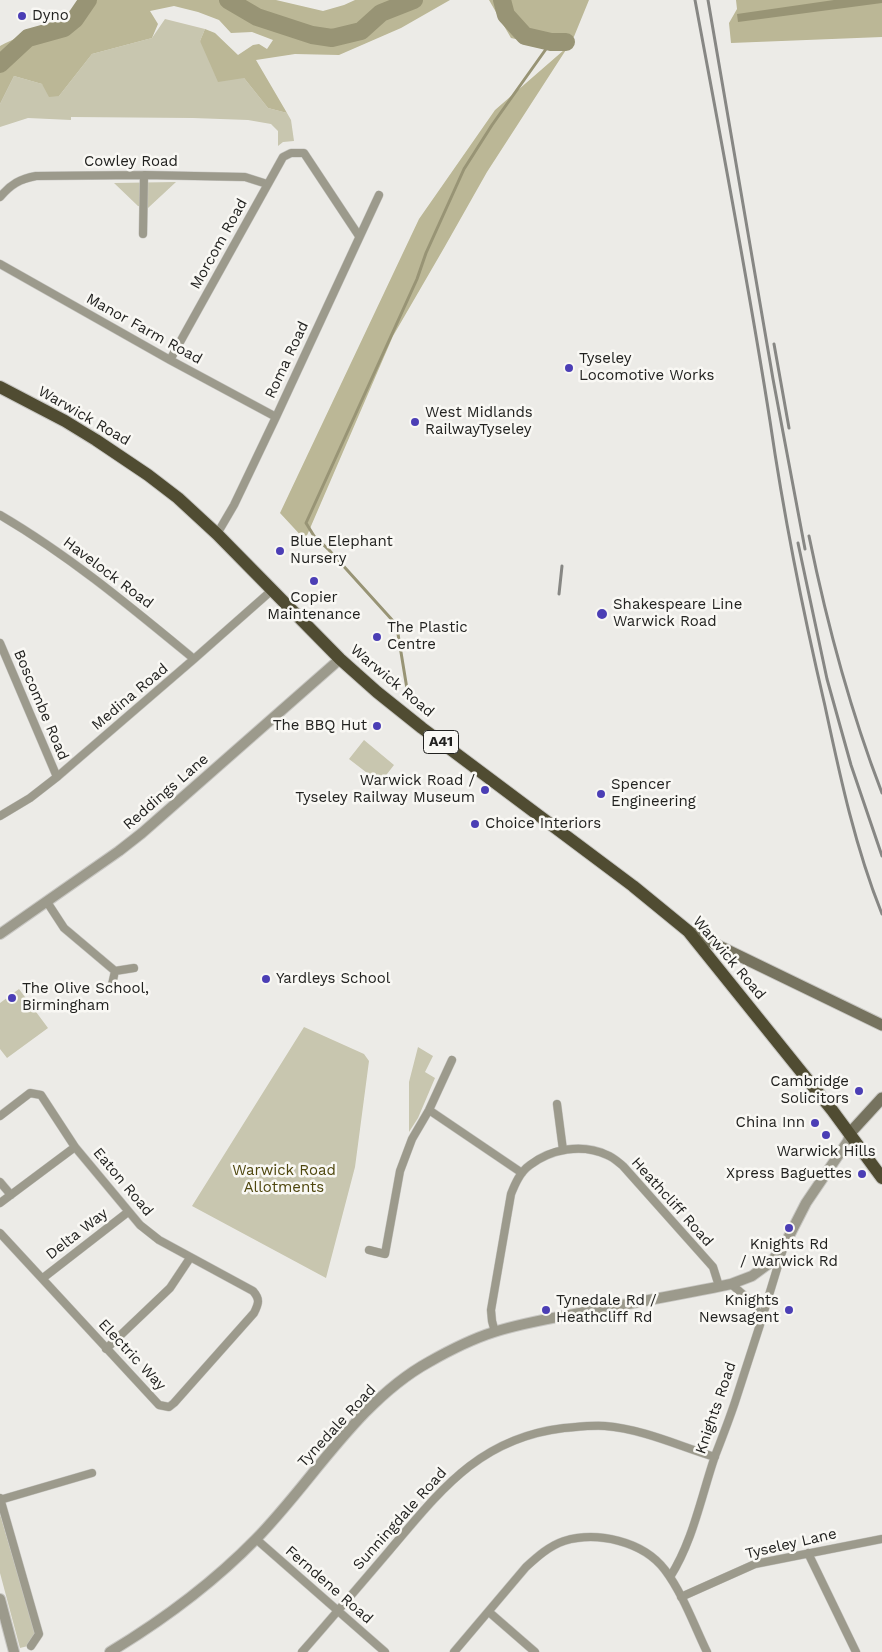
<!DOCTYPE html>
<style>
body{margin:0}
canvas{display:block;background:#ecebe7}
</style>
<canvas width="882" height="1652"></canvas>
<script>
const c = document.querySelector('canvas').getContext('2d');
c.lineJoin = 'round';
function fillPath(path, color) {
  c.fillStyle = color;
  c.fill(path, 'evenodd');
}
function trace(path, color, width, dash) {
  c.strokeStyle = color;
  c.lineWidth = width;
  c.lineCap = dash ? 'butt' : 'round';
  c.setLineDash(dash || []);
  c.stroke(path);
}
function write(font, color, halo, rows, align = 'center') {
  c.font = font + ' "Work Sans",sans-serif';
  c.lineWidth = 5;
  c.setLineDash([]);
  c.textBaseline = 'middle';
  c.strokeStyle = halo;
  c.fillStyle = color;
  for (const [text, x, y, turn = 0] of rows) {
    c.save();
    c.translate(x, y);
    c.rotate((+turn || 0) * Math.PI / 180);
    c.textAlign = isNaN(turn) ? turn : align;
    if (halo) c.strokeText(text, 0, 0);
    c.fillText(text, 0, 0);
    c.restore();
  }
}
const green = new Path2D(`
 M 165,19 L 205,29 L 200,41 L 244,78 L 268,108 L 287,113 L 291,120 L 294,141 L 283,142 L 278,146 L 278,131 L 271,124 L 248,120 L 193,118 L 71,117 L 71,120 L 28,118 L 0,127 L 0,104 L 14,76 L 42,84 L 59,96 L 92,54 L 152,38 Z
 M 176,182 L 148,208 L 138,206 L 114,183 Z
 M 364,740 L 394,765 L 380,783 L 349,759 Z
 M 19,989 L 48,1028 L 7,1058 L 0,1049 L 0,1003 Z
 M 304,1027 L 364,1054 L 369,1061 L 355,1167 L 326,1278 L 192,1206 Z
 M 418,1047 L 433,1056 L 425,1072 L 435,1078 L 418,1118 L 409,1132 L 409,1082 Z
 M 0,1514 L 35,1633 L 28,1646 L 20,1648 L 0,1573 Z`);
const forest = new Path2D(`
 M 83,0 L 276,0 L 323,11 L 344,5 L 355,0 L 450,0 L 401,28 L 339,55 L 295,54 L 256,60 L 287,113 L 268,108 L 244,78 L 218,82 L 200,41 L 205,29 L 215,33 L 238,55 L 253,45 L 259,44 L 267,49 L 273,40 L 252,32 L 231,33 L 219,20 L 198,12 L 174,6 L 150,11 L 158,24 L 152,38 L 92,54 L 59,96 L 49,97 L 42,84 L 14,76 L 0,104 L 0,46 C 28,31 62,25 83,0 Z
 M 489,0 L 589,0 L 573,39 L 487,172 L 444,248 L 393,336 L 305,540 L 280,513 L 419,219 L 495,110 L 564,50 L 511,38 Z
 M 736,0 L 882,0 L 882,37 L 731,43 L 729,23 L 737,9 Z`);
const water = new Path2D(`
 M 834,0 L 882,0 L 882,3 L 738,22 L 737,14 Z`);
const stream = new Path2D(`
 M 408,695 L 398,634 L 394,622 L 329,550 L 314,536 L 306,523 L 417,279 L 426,253 L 464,169 L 492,125 L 551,42`);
const river = new Path2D(`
 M 228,0 L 257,17 L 312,35 L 332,38 L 361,31 L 381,13 L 414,0
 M 502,0 L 506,15 L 525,36 L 551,42 L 566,42
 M 0,64 L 28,38 L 64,28 L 75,19 L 88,0`);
const minor = new Path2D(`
 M 0,197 C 11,184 20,179 36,176 L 144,175 L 245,177 L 267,184
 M 143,234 L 144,175
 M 0,264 L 170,360 L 276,417
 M 170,360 L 283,157 L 291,153 L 304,153 L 359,236
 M 0,515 C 70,556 132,608 194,659
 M 217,534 L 234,505 L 276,417 L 379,195
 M 0,643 L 57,777
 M 0,816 L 30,798 L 57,777 L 194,659 L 271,591
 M 47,902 L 64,928 L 115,971 L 134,968
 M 111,989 L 115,971
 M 557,1104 L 563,1150
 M 429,1110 L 522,1173
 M 0,1116 L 30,1093 L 41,1095 L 75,1147
 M 0,1182 L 11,1195
 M 0,1203 L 75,1147 L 140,1225 L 159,1240 L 253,1291 C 260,1299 259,1303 254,1313 L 174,1403 L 169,1407 L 159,1405 L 0,1233
 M 369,1250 L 385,1254 L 400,1171 L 412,1139 L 429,1110 L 452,1060
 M 43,1278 L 128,1212
 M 731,1284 L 753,1303 L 761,1320
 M 495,1332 L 492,1321 L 491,1310 L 511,1194 C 515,1184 520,1172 530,1165 C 551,1149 582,1143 607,1155 C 613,1157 618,1162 623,1166 L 713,1267 L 719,1286
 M 106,1349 L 170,1288 L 190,1258
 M 0,1498 L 39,1634 L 31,1646
 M 0,1500 L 92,1473
 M 256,1539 L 385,1652
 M 808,1553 L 856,1652
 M 670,1577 C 693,1541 701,1497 715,1456 C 722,1438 729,1420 735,1402 C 752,1351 768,1300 783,1249
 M 681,1597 L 755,1564 L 882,1539
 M 489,1612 L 535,1652
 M 302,1652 C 331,1619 360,1585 389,1551 C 440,1491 479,1438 564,1428 C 577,1427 592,1425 605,1426 C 643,1429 679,1446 715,1457
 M 454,1652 L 526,1567 C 537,1557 549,1546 564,1541 C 597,1531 643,1541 665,1570 C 683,1594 694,1625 707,1652`);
const tertiary = new Path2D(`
 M 0,934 L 119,851 L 142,833 L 340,659
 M 0,1599 L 14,1652
 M 110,1652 C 163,1620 213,1583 256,1539 C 312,1482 358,1401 429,1362 C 450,1350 472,1339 494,1332 C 525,1322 559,1317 590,1311 C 637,1302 684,1294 731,1284 L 752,1276 L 771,1262 L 784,1246 L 806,1203 L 848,1141 L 850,1133`);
const secondary = new Path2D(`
 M 688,931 L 882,1025
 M 850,1133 L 882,1098`);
const trunk = new Path2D(`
 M 0,387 L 65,421 L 96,440 L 148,475 L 178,498 L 217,534 L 340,659 L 377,692 L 422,728 L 633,886 L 688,931 L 832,1110 L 882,1178`);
const rail = new Path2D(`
 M 695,0 C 721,140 748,280 770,421 C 784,517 803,612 825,706 C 840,776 855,847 882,914
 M 708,0 L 773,379 L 805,549
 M 774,344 L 789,428
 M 809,536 C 827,624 850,710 882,793
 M 798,543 L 827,679 L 851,765 L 882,856
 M 559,594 L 562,566`);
const markers = [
 [22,16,5,"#4b3eb5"],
 [569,368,5,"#4b3eb5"],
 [415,422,5,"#4b3eb5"],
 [280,551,5,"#4b3eb5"],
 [314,581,5,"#4b3eb5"],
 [602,614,6,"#4b3eb5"],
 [377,637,5,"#4b3eb5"],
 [377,726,5,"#4b3eb5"],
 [485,790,5,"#4b3eb5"],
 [601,794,5,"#4b3eb5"],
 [475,824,5,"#4b3eb5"],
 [266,979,5,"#4b3eb5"],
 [12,998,5,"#4b3eb5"],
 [859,1091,5,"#4b3eb5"],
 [815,1123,5,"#4b3eb5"],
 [826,1135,5,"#4b3eb5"],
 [862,1174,5,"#4b3eb5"],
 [789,1228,5,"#4b3eb5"],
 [546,1310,5,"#4b3eb5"],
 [789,1310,5,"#4b3eb5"]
];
const shields = [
 [441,742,35]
];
const shieldNames = [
 ["A41",441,742]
];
const poiNames = [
 ["Dyno",32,16],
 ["Tyseley",579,359],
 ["Locomotive Works",579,376],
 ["West Midlands",425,413],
 ["RailwayTyseley",425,430],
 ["Blue Elephant",290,542],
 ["Nursery",290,559],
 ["Copier",314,598,"center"],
 ["Maintenance",314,615,"center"],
 ["Shakespeare Line",613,605],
 ["Warwick Road",613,622],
 ["The Plastic",387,628],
 ["Centre",387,645],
 ["The BBQ Hut",367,726,"right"],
 ["Warwick Road /",475,781,"right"],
 ["Tyseley Railway Museum",475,798,"right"],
 ["Spencer",611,785],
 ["Engineering",611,802],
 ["Choice Interiors",485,824],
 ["Yardleys School",276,979],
 ["The Olive School,",22,989],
 ["Birmingham",22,1006],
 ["Cambridge",849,1082,"right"],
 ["Solicitors",849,1099,"right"],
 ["China Inn",805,1123,"right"],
 ["Warwick Hills",826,1152,"center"],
 ["Xpress Baguettes",852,1174,"right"],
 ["Knights Rd",789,1245,"center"],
 ["/ Warwick Rd",789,1262,"center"],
 ["Tynedale Rd /",556,1301],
 ["Heathcliff Rd",556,1318],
 ["Knights",779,1301,"right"],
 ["Newsagent",779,1318,"right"]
];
const streetNames = [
 ["Cowley Road",131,162],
 ["Morcom Road",219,244,-61],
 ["Manor Farm Road",144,329,29],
 ["Roma Road",287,360,-65],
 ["Warwick Road",84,416,30],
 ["Havelock Road",108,573,37],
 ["Warwick Road",392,681,40],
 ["Medina Road",130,697,-40],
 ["Boscombe Road",41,705,67],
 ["Reddings Lane",166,792,-41],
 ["Warwick Road",729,958,50],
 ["Eaton Road",123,1182,50],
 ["Heathcliff Road",672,1202,48],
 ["Delta Way",77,1234,-38],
 ["Electric Way",132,1355,47],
 ["Knights Road",716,1408,-71],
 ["Tynedale Road",337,1426,-47],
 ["Sunningdale Road",400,1519,-48],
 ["Tyseley Lane",791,1544,-13],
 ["Ferndene Road",329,1585,41]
];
const parkNames = [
 ["Warwick Road",284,1171],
 ["Allotments",284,1188]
];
fillPath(green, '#c8c6af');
fillPath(forest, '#bbb796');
fillPath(water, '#989475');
trace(stream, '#989475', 3);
trace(river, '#989475', 18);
trace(minor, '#c8c7c3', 9);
trace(tertiary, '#c8c7c3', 12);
trace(secondary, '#c8c7c3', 13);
trace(trunk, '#c8c7c3', 14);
trace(minor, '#9c9a8c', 8);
trace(tertiary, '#9c9a8c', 10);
trace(secondary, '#76735f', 11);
trace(trunk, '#504c32', 12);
trace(rail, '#878784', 3);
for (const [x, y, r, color] of markers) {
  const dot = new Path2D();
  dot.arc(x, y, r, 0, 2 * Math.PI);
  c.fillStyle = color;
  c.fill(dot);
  trace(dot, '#f9f8f4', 2);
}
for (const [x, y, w] of shields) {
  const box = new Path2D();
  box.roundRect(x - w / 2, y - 11.5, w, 23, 4);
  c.fillStyle = '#f9f8f4';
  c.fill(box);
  trace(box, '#222220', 1);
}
write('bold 14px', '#222220', null, shieldNames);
write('15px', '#222220', '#f9f8f4', poiNames, 'left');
write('15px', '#222220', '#f9f8f4', streetNames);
write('15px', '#4e460d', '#f9f8f4', parkNames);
</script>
